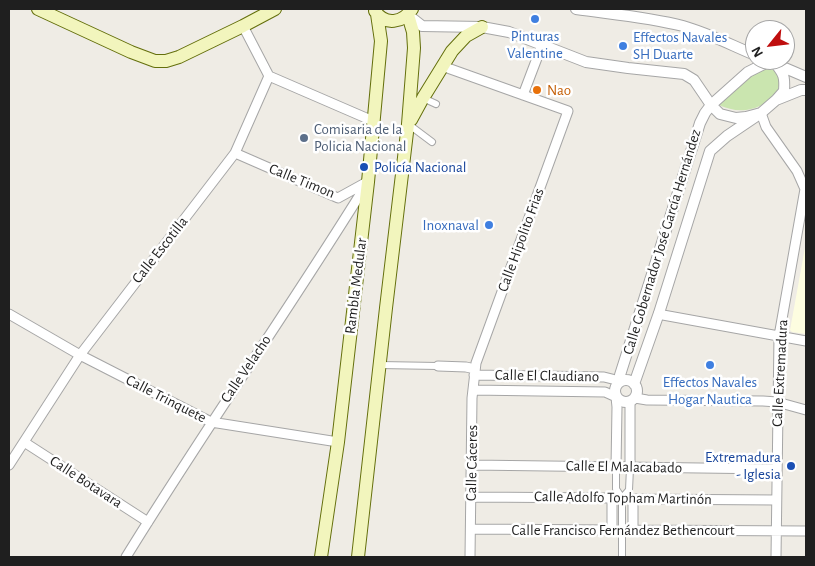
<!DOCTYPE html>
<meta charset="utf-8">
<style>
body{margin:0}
#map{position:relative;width:815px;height:566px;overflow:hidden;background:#efece5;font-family:"Alegreya Sans",sans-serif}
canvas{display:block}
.frame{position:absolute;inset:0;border:10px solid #1f1f1f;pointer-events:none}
.north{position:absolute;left:745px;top:20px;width:50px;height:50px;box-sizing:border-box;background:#fff;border:1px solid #a5a5a5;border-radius:50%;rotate:241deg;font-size:14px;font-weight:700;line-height:20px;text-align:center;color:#1f1f1f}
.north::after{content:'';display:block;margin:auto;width:18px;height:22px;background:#bf0e0e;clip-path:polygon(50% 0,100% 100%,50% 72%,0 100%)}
</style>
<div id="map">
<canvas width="815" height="566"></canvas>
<div class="frame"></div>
<div class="north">N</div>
</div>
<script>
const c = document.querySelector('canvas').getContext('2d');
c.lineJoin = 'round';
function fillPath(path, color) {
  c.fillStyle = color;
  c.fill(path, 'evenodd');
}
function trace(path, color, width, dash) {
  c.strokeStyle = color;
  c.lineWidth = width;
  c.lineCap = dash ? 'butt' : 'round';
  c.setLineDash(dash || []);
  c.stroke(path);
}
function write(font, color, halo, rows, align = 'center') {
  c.font = font + ' "Alegreya Sans",sans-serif';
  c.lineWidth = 5;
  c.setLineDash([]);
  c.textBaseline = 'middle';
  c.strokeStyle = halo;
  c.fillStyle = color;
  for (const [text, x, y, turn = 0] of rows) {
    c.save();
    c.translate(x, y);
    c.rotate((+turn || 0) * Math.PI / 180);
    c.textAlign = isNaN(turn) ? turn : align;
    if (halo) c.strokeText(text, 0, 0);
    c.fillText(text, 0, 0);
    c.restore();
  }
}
const education = new Path2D(`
 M 806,242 L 806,334 L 792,332 L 790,330 Z`);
const grass = new Path2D(`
 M 770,67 C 775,69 778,74 779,79 C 782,97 761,108 746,110 C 736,111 728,109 719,105 L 746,76 Z`);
const pedestrian = new Path2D(`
 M 423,98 L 436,104
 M 408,124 L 432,142
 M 380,365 L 438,366
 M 616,467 L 616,489 L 622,498 L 622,557
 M 622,498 L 629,490 L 630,468`);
const minor = new Path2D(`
 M 442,66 L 568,111 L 476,363 L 472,398 L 470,557
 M 269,76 L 373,121
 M 523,95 L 542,45
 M 761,113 L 766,127 L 797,171 L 805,189 L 779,336 L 776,557
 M 235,153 L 338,198 L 367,182
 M 659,313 L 663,315 L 806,341
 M 9,314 L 80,355 L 211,422 L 338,442
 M 438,366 L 466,367 L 475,369
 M 474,375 L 604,377 L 620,381
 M 473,390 L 605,392 L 616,397 L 617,407 L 616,467
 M 635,398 L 647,400 L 763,401 L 777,402 L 806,410
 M 630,402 L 630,468
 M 24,442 L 148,522
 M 9,465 L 80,355 L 235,153 L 269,76 L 243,26
 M 472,465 L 776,469
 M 776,500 L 633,499 L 633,530 L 806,531
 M 471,529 L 612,530 L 612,498 L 471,497
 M 126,557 C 203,432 288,311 366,185`);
const tertiary = new Path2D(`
 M 576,9 C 611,14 648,17 683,26 C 708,33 731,45 755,55
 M 408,15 L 422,26 L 482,27 L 509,32 L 586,62 L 628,68 L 684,74 L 694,80 L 711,105 L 720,114 L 736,118 L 746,117 L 761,113
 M 775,63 C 784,74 785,77 784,91 L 777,99
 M 778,65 L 806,77
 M615 391a11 11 0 1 1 22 0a11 11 0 1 1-22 0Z
 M 620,381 L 620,375 L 700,123 L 705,113 L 711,105 L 748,72 L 766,63 L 773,62
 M 634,384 L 659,313 L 710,151 L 727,136 L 761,113 L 776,100 L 801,90 L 806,90`);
const secondary = new Path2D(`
 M 38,9 L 131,52 L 155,61 L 166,61 L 179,57 L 243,26 L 275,9
 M 375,11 C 385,26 403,23 412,9
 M 411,120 L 423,98 L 452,51 L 466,36 L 482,27
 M 321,557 L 338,442 L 368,182 L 381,41 L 377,14
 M 358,557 L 386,308 L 408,124 L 414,48 L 413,32 L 408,15`);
const markers = [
 [535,19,5,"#3f7fe0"],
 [623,46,5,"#3f7fe0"],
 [537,90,5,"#e8710a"],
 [304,138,5,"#5c6f8a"],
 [364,167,5,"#1a4fb4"],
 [489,225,5,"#3f7fe0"],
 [710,365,5,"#3f7fe0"],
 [791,466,5,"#1a4fb4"]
];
const shopNames = [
 ["Pinturas",535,36],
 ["Valentine",535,53],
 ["Effectos Navales",633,37,"left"],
 ["SH Duarte",633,54,"left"],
 ["Inoxnaval",479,225,"right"],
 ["Effectos Navales",710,382],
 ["Hogar Nautica",710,399]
];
const foodNames = [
 ["Nao",547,90]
];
const serviceNames = [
 ["Comisaria de la",314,129],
 ["Policia Nacional",314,146]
];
const transitNames = [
 ["Policía Nacional",374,167],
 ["Extremadura",781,457,"right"],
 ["- Iglesia",781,474,"right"]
];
const streetNames = [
 ["Calle Timon",302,181,22],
 ["Calle Hipolito Frias",521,240,-70],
 ["Calle Gobernador José García Hernández",662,242,-73],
 ["Calle Escotilla",160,250,-52],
 ["Rambla Medular",356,286,-83],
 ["Calle Velacho",246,369,-56],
 ["Calle Extremadura",780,373,-87],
 ["Calle El Claudiano",547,376,1],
 ["Calle Trinquete",166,399,27],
 ["Calle Cáceres",472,463,-89],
 ["Calle El Malacabado",624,467,1],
 ["Calle Botavara",86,482,33],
 ["Calle Adolfo Topham Martinón",623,498,1],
 ["Calle Francisco Fernández Bethencourt",623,530]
];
fillPath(education, '#fdfde0');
fillPath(grass, '#cae5af');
trace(pedestrian, '#a6a6a6', 8);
trace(minor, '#a6a6a6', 11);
trace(tertiary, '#a6a6a6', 12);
trace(secondary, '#646f0c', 14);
trace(pedestrian, '#fff', 6);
trace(minor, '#fff', 9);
trace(tertiary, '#fff', 10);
trace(secondary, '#f2f5bd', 12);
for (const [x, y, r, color] of markers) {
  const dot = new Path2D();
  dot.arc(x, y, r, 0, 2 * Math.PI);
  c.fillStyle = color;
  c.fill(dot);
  trace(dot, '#fff', 2);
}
write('15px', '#366cbe', '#fff', shopNames);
write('15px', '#c56008', '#fff', foodNames, 'left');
write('15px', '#4e5e75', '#fff', serviceNames, 'left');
write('15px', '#164399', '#fff', transitNames, 'left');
write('15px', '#1f1f1f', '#fff', streetNames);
</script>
